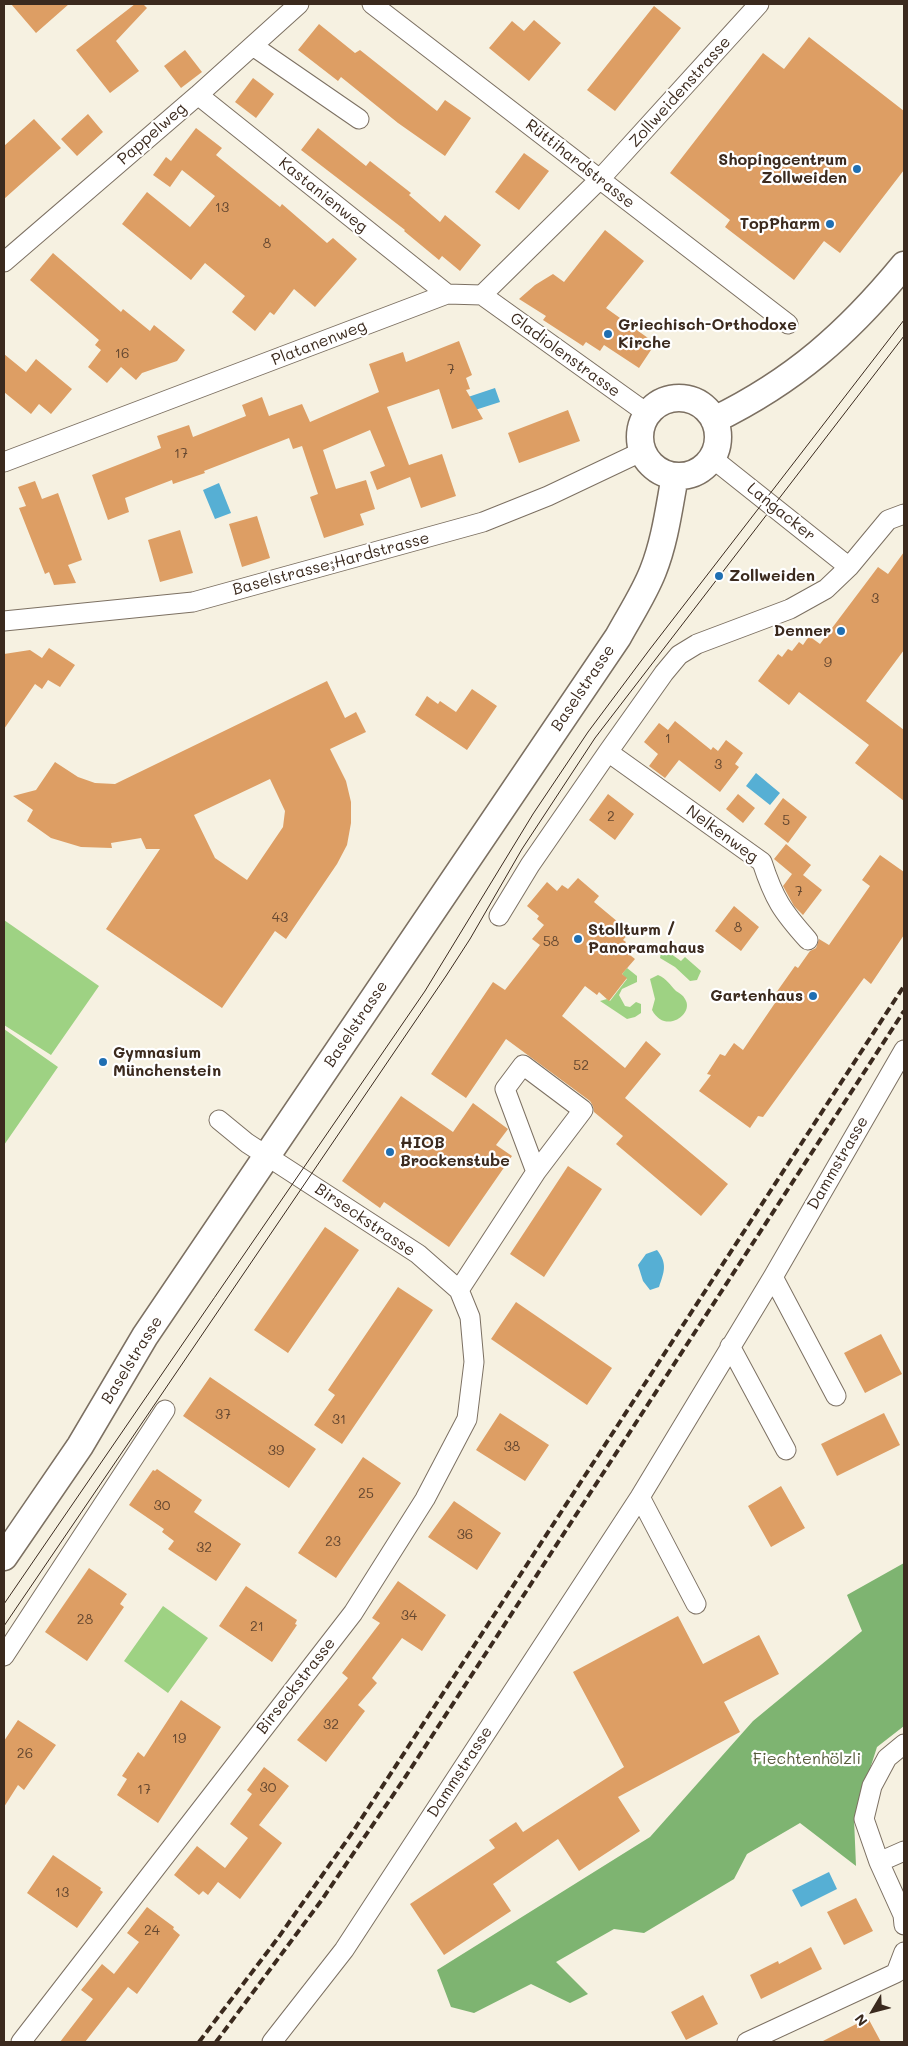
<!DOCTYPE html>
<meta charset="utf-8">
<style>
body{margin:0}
#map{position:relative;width:908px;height:2046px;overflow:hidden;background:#f6f1e1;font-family:Mali,sans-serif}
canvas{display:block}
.frame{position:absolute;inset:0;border:5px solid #3b2a1e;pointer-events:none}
.north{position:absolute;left:848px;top:1986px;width:50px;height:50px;-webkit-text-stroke:4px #fff;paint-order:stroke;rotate:233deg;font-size:14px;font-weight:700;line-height:20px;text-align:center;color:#3b2a1e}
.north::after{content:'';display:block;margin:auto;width:18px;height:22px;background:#3b2a1e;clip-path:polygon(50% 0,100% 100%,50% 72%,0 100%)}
</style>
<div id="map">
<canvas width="908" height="2046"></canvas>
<div class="frame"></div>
<div class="north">N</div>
</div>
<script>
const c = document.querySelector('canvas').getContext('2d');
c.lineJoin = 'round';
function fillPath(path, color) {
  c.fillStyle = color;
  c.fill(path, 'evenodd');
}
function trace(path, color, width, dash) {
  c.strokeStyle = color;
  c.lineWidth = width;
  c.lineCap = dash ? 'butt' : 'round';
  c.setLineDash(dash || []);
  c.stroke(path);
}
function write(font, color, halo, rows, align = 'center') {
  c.font = font + ' Mali,sans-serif';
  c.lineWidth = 4.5;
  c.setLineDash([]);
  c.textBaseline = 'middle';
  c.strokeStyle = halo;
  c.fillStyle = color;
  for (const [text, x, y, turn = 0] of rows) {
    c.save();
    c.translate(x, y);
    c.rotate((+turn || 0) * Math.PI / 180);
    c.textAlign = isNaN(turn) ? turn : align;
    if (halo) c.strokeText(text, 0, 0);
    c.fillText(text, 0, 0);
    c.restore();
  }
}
const green = new Path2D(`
 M 4,920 L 99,986 L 51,1055 L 4,1025 Z
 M 664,949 L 681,961 L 685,957 L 701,971 L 697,980 L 690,981 L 675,967 L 660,958 L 661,952 Z
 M 627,968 L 637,976 L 637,982 L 622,989 L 619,995 L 625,1006 L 630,1007 L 636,1002 L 641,1004 L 641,1013 L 635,1017 L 627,1019 L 600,1001 L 607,999 L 610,1001 L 627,979 L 622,974 Z
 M 658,975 C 667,979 670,985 676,991 C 679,993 683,995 685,999 C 695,1014 665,1035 652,1010 L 655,999 L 650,979 Z
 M 4,1029 L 58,1067 L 4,1145 Z
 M 163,1606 L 208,1638 L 168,1693 L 124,1661 Z`);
const forest = new Path2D(`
 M 904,1563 L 904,1726 L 877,1747 L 854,1819 L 856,1866 L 800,1823 L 747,1854 L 734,1879 L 644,1933 L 614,1929 L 556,1962 L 588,1994 L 570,2003 L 531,1984 L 474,2013 L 451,2007 L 437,1970 L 650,1837 L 753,1721 L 862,1631 L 847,1595 Z`);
const water = new Path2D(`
 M 495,388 L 500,402 L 475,410 L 453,402 Z
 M 219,483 L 231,513 L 215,519 L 203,490 Z
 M 756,773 L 780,793 L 770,805 L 746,786 Z
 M 657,1250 C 668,1264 664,1272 659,1287 L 650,1290 L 643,1281 L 638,1265 L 646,1254 Z
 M 829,1872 L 837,1889 L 801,1907 L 792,1890 Z`);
const building = new Path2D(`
 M 11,4 L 69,4 L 36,33 Z
 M 135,4 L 143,4 L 147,8 L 116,41 L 139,71 L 110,93 L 76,50 Z
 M 654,6 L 681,28 L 615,111 L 587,90 Z
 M 534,20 L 561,43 L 529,81 L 489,48 L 512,21 L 524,31 Z
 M 319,24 L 355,53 L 360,50 L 437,111 L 445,100 L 471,118 L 445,156 L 398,123 L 341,77 L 338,81 L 298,50 Z
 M 809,37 L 904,111 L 904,170 L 840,253 L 824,241 L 794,280 L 725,227 L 730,220 L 670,173 L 763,53 L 784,69 Z
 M 185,50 L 202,72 L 181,88 L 164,66 Z
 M 253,78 L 274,94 L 256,118 L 235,102 Z
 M 88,114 L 103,132 L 77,156 L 61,139 Z
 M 34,119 L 61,148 L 4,199 L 4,146 Z
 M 196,128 L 222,148 L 216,155 L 280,207 L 282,204 L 327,243 L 333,238 L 357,259 L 315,307 L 294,289 L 274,315 L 270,312 L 255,331 L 232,312 L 245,296 L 205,263 L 191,280 L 122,224 L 147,192 L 190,227 L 215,196 L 182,170 L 170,187 L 153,175 L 166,157 L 171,161 Z
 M 318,128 L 366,166 L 370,161 L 411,193 L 409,195 L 440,222 L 445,215 L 481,245 L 460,271 L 442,256 L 439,260 L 404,231 L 405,230 L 301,150 Z
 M 524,153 L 549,171 L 519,210 L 495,192 Z
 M 605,230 L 644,261 L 606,308 L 648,338 L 644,344 L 651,350 L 639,368 L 604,345 L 600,351 L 586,342 L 583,346 L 543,320 L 546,316 L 519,299 L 535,285 L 553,274 L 564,282 Z
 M 53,253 L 121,312 L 123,309 L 150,331 L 154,325 L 185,350 L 177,361 L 142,373 L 136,380 L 121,367 L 107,383 L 88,367 L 101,350 L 95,345 L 99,340 L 30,280 Z
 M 459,341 L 472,375 L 466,378 L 470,389 L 466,390 L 483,419 L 452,429 L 439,389 L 387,407 L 409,465 L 442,454 L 456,496 L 421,508 L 410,477 L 377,490 L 370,472 L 385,466 L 370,430 L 323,450 L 336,489 L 366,480 L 375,509 L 360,514 L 364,525 L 324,538 L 310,497 L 318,494 L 302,446 L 293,449 L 289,438 L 204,471 L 205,473 L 173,484 L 172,480 L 125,498 L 129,512 L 108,520 L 92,475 L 161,448 L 157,436 L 189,425 L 193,437 L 246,416 L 242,405 L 262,397 L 269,416 L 302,404 L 310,422 L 379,392 L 369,364 L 403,352 L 406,362 Z
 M 4,354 L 26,372 L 36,359 L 72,389 L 51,414 L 39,404 L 31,414 L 4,392 Z
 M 568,410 L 580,441 L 519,463 L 508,433 Z
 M 35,481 L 42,499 L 58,493 L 82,560 L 68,565 L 76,583 L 54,585 L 49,572 L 45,574 L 19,508 L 26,506 L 18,487 Z
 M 257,516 L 270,558 L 242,567 L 229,524 Z
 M 180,530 L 193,573 L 160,582 L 148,540 Z
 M 904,552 L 904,650 L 866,701 L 904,730 L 904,801 L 855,763 L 869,745 L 799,692 L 789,705 L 758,681 L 778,654 L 782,657 L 788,649 L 792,651 L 799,642 L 803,645 L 809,636 L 820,644 L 878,567 L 888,574 Z
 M 49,648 L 75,665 L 60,687 L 48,680 L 42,689 L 35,684 L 4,729 L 4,654 L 30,650 L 42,658 Z
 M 327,681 L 345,718 L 356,712 L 366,732 L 330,749 L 346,781 L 351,802 L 351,823 L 347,845 L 337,864 L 286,939 L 275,931 L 222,1008 L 106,929 L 160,849 L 146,849 L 141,838 L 111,843 L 112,848 L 81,847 L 51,838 L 27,821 L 33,810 L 13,796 L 36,790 L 55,762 L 78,777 L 95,783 L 115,784 ZM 270,779 L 285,811 L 283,827 L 247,880 L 215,858 L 194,815 Z
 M 472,689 L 497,706 L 467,750 L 415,715 L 427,696 L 438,704 L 440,701 L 456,712 Z
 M 675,721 L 711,750 L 713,747 L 718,751 L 726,740 L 743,753 L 735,764 L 739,767 L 720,792 L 679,760 L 665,778 L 649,766 L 658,754 L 644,742 L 659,723 L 668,730 Z
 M 608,794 L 634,814 L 615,840 L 589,820 Z
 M 738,794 L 755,808 L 743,823 L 726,809 Z
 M 783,798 L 807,817 L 788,843 L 764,824 Z
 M 786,844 L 811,865 L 803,875 L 822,890 L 803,915 L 794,906 L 783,886 L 792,874 L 774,859 Z
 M 880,855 L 904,872 L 904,935 L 871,984 L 864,978 L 763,1117 L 758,1116 L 750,1128 L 699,1091 L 711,1075 L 707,1074 L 720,1054 L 725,1056 L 734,1043 L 743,1050 L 775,1003 L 771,1000 L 795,966 L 798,968 L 810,951 L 816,948 L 819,939 L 829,945 L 870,886 L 862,880 Z
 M 578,878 L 599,896 L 594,902 L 630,932 L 623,940 L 626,942 L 621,948 L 635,959 L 622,974 L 627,978 L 609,1001 L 599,992 L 597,995 L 585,986 L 562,1016 L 625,1068 L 646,1041 L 661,1054 L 625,1098 L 728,1184 L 701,1216 L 616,1144 L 623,1136 L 594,1112 L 593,1106 L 590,1101 L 506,1039 L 466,1098 L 431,1074 L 493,982 L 505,990 L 540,945 L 532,939 L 544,925 L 537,919 L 539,916 L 527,906 L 547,882 L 557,891 L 562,885 L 568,889 Z
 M 734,906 L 759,927 L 741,951 L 715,931 Z
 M 401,1096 L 453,1132 L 473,1103 L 508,1129 L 496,1145 L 512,1156 L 449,1247 L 384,1202 L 380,1208 L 342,1181 Z
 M 568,1166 L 602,1189 L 544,1277 L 510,1254 Z
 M 325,1227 L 359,1250 L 288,1353 L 254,1330 Z
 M 398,1287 L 433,1310 L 342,1444 L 314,1425 L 335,1395 L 328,1390 Z
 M 516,1302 L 612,1368 L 587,1405 L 491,1339 Z
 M 881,1334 L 902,1374 L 865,1393 L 844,1353 Z
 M 210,1377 L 316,1449 L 289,1488 L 183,1416 Z
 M 500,1413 L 549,1445 L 525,1481 L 476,1450 Z
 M 884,1413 L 900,1445 L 837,1476 L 821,1444 Z
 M 363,1457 L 401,1483 L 336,1578 L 298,1553 Z
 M 157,1469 L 202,1500 L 194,1512 L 241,1544 L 216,1581 L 168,1549 L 174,1541 L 162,1532 L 164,1529 L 129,1505 L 153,1470 L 155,1471 Z
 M 781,1486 L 805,1528 L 771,1547 L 748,1506 Z
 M 454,1501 L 501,1533 L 477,1570 L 428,1537 Z
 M 89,1568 L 127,1594 L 120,1604 L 124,1607 L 87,1661 L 45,1632 Z
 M 398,1581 L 446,1615 L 422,1651 L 402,1638 L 372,1678 L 377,1683 L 358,1705 L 365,1711 L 326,1762 L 297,1740 L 348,1678 L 342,1673 L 380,1623 L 372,1618 Z
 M 246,1586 L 297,1620 L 295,1624 L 297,1625 L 272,1662 L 219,1626 Z
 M 678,1616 L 703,1664 L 759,1635 L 779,1674 L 724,1702 L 740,1732 L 618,1797 L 640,1831 L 579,1871 L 558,1839 L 493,1884 L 511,1911 L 444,1955 L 410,1904 L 495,1848 L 489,1840 L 516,1822 L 523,1832 L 624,1767 L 573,1672 Z
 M 181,1700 L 221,1727 L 158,1823 L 117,1795 L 127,1779 L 122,1776 L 138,1752 L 144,1757 Z
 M 18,1720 L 56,1745 L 24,1790 L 18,1785 L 4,1807 L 4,1741 Z
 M 264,1767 L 289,1786 L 259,1825 L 282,1843 L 240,1899 L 218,1882 L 208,1895 L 203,1891 L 199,1895 L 174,1875 L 197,1846 L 225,1868 L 248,1838 L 230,1824 L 252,1794 L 247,1790 Z
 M 53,1855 L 101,1888 L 100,1890 L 103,1892 L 77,1928 L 27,1893 Z
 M 856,1898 L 873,1931 L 844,1945 L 827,1912 Z
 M 147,1907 L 174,1927 L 173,1929 L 180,1935 L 137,1994 L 128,1987 L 85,2042 L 60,2042 L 93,1999 L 81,1990 L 102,1964 L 114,1974 L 139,1942 L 127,1933 Z
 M 811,1947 L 822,1969 L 761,1999 L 750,1975 L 778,1961 L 779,1964 Z
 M 703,1995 L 718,2024 L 686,2040 L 671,2012 Z
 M 868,2018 L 881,2042 L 821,2042 Z`);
const street = new Path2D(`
 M 372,4 L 788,324
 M 253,46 L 359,119
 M 198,95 L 447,294
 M 4,262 L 198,95 L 299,4
 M 482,295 L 648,414
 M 712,458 L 849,567
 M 4,462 L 447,294 L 482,295 L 600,179 L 759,4
 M 4,621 L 193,602 L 483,522 L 548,496 L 643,451
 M 608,752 L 762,862 C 774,899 782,911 808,940
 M 499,916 L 530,865 L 608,752 L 664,673 L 679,655 L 697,644 L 790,609 L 826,589 L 849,567 L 888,520 L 904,514
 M 773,1277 L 836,1396
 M 459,1290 L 536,1172 L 583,1110 L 523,1065 L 505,1089 L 536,1172
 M 730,1346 L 786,1450
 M 640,1497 L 696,1604
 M 4,1656 L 165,1410
 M 904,1851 L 879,1862 L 903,1915 L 904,1925
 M 879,1862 L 864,1819 L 872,1786 L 887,1758 L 904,1744
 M 21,2042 L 353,1613 L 425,1499 L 467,1419 L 474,1362 L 470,1317 L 459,1290 L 418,1254 L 247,1143 L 219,1120
 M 272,2042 L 344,1950 L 640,1497 L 773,1277 L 904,1050
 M 747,2042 L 896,1973 L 904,1952`);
const secondary = new Path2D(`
 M640 437a39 39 0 1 1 78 0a39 39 0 1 1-78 0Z
 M 714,420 C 794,381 848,333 904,265
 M 4,1557 L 80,1446 L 145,1336 L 618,637 C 630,615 644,594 653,571 C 665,541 669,508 675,476`);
const tram = new Path2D(`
 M 4,1604 L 425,991 L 533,814 L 588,732 L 650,649 L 904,320
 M 4,1626 L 446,976 L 470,939 L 522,849 L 595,738 L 904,336`);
const rail = new Path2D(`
 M 199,2042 L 278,1938 L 352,1833 L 904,986
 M 216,2042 L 321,1901 L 404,1779 L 904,1011`);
const markers = [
 [857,169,5,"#1f6fb2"],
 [830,224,5,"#1f6fb2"],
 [608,334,5,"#1f6fb2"],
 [719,576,5,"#1f6fb2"],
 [841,631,5,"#1f6fb2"],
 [578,939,5,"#1f6fb2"],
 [813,996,5,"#1f6fb2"],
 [103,1062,5,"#1f6fb2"],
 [390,1152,5,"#1f6fb2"]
];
const numberNames = [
 ["13",222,208],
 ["8",267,244],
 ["16",122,354],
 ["7",451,370],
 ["17",181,454],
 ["3",875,599],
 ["9",828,663],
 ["1",668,739],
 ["3",718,765],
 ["2",611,817],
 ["5",786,821],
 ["7",799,892],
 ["43",280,918],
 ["8",738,928],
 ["58",551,942],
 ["52",581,1066],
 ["37",223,1415],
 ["31",339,1420],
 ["38",512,1447],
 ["39",276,1451],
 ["25",366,1494],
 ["30",162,1506],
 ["36",465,1535],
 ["23",333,1542],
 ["32",204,1548],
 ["34",409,1616],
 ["28",85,1620],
 ["21",257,1627],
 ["32",331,1725],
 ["19",179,1739],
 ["26",25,1754],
 ["30",268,1788],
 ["17",144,1790],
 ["13",62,1893],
 ["24",152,1931]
];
const streetNames = [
 ["Zollweidenstrasse",680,92,-48],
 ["Pappelweg",152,134,-41],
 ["Rüttihardstrasse",580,164,38],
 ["Kastanienweg",323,195,39],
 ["Platanenweg",319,343,-21],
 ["Gladiolenstrasse",565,355,36],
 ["Langacker",781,512,39],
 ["Baselstrasse;Hardstrasse",331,564,-15],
 ["Baselstrasse",583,688,-56],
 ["Nelkenweg",722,834,36],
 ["Baselstrasse",356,1024,-56],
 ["Dammstrasse",838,1163,-60],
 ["Birseckstrasse",365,1220,34],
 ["Baselstrasse",132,1360,-58],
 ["Birseckstrasse",296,1686,-52],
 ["Dammstrasse",460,1772,-57]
];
const poiNames = [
 ["Shopingcentrum",847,160,"right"],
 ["Zollweiden",847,178,"right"],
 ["TopPharm",820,224,"right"],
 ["Griechisch-Orthodoxe",618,325],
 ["Kirche",618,343],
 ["Zollweiden",729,576],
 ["Denner",831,631,"right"],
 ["Stollturm /",588,930],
 ["Panoramahaus",588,948],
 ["Gartenhaus",803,996,"right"],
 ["Gymnasium",113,1053],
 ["Münchenstein",113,1071],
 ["HIOB",400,1143],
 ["Brockenstube",400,1161]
];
const parkNames = [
 ["Fiechtenhölzli",807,1759]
];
fillPath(green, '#9ed283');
fillPath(forest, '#7eb471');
fillPath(water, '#56afd4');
fillPath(building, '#dd9e64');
trace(street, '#7c7062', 21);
trace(secondary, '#7c7062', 29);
trace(street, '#fff', 19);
trace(secondary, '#fff', 26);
trace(tram, '#3b2a1e', 1);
trace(rail, '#3b2a1e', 4, [8, 4]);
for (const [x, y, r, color] of markers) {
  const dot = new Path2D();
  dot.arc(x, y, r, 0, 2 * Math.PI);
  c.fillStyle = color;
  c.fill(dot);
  trace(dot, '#fff', 2);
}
write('14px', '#644730', null, numberNames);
write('16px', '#3b2a1e', '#fff', streetNames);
write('bold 16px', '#3b2a1e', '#fff', poiNames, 'left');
write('16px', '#595c3c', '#fff', parkNames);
</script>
